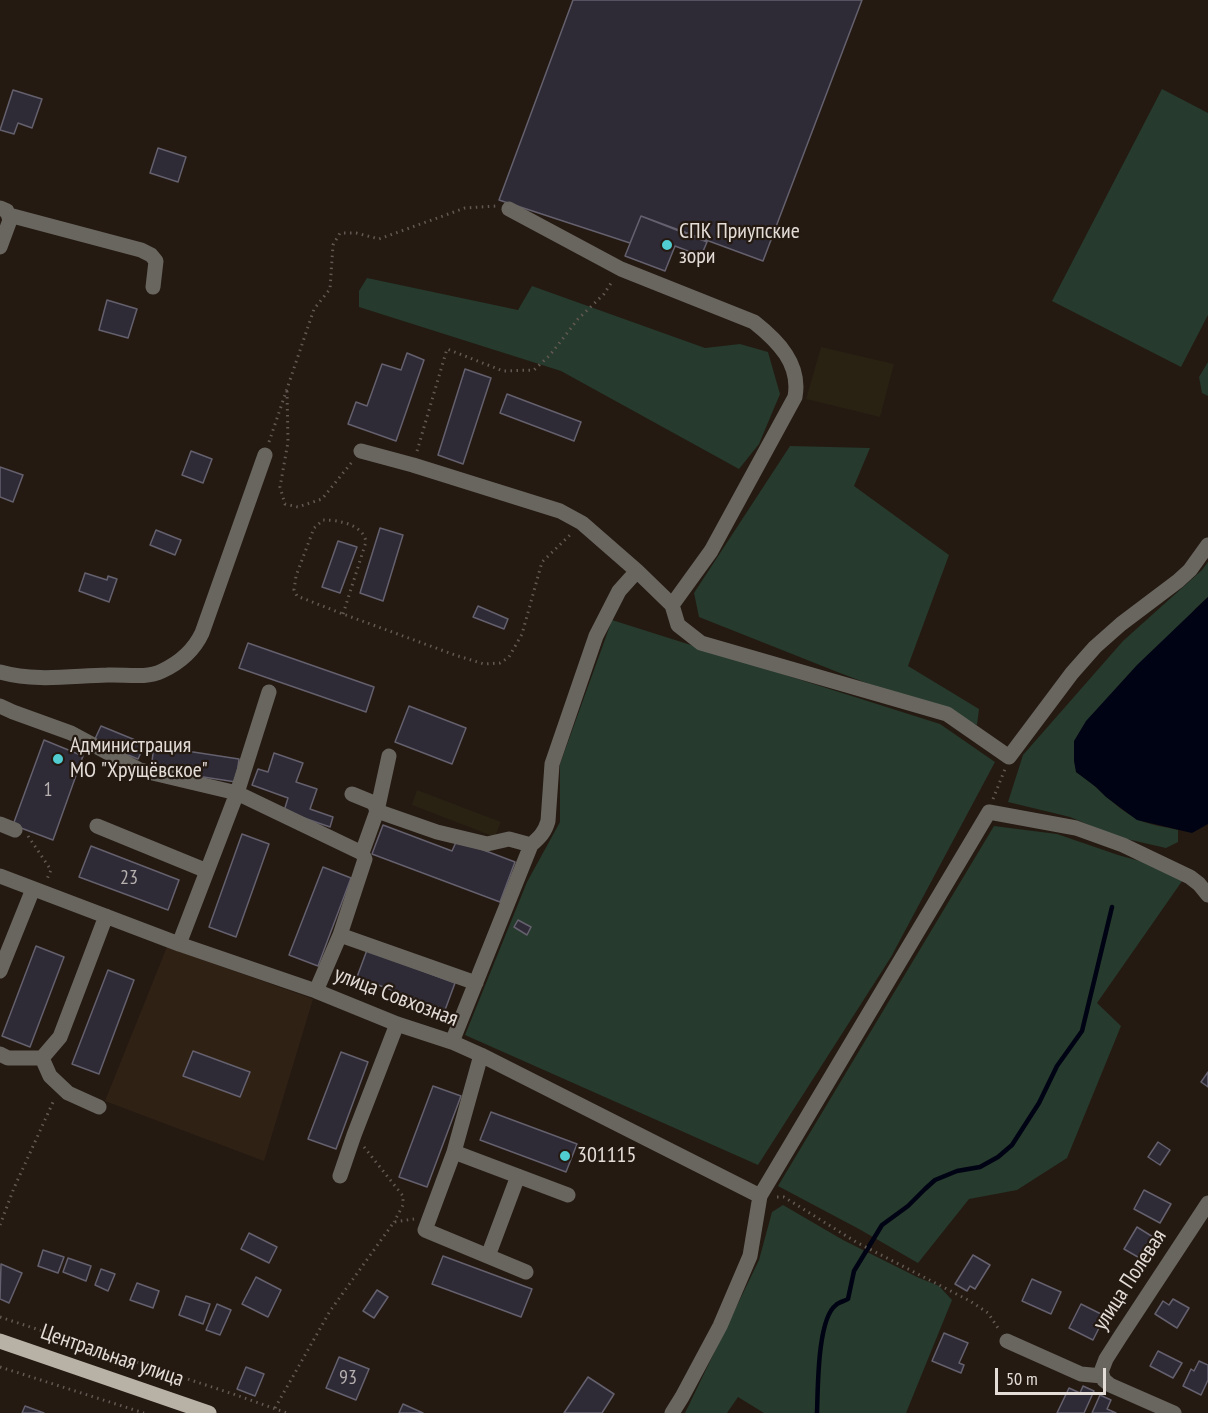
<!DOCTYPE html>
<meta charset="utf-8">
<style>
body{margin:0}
#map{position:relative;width:1208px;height:1413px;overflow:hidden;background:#241a12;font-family:"PT Sans Narrow",sans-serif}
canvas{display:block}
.scale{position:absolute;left:995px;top:1368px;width:111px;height:27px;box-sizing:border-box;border:3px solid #e3dcd7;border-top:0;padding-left:8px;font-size:18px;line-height:21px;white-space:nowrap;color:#e3dcd7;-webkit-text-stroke:4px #241a12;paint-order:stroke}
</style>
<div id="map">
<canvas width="1208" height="1413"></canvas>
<div class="scale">50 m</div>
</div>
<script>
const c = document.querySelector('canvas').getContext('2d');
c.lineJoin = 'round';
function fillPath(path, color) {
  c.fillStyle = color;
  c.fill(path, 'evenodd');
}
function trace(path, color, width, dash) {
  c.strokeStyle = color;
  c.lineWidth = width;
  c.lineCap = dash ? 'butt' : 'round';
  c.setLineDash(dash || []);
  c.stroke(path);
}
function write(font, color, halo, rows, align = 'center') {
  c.font = font + ' "PT Sans Narrow",sans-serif';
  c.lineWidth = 4.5;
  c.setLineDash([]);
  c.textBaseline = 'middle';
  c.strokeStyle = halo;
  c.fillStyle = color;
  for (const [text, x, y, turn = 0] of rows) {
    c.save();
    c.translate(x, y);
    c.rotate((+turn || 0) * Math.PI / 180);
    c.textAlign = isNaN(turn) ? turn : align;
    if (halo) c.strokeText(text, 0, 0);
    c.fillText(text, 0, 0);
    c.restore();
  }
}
const industrial = new Path2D(`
 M 821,347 L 894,364 L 880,417 L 806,399 Z
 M 417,790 L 501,822 L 495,837 L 412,805 Z`);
const built = new Path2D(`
 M 167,947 L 313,999 L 264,1161 L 105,1101 Z`);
const green = new Path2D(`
 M 1162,89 L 1208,113 L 1208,315 L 1181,367 L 1052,301 Z
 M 367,278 L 518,310 L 532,286 L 705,348 L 740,344 L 768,352 L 780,394 L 759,444 L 739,469 L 561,371 L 359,307 L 359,291 Z
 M 1208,362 L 1208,396 L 1202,393 L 1199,377 Z
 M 790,446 L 870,448 L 854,486 L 949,555 L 908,666 L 979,709 L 977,725 L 840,673 L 699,617 L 694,593 Z
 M 1208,562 L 1208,597 L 1195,609 L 1076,772 C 1098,785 1113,807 1137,819 C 1148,825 1166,827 1178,830 L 1178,842 L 1166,848 L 1118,837 L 1070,817 L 1008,802 L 1023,755 L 1123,641 L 1202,570 Z
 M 612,620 L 940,724 L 995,762 L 891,957 L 758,1165 L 465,1035 L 527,882 L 560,822 L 560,764 Z
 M 994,826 L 1057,834 L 1118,855 L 1187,874 L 1097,1003 L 1121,1026 L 1067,1158 L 1017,1190 L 969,1199 L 918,1263 L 859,1229 L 778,1186 Z
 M 783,1205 L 843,1240 L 917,1277 L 939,1286 L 952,1300 L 906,1413 L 764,1413 L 738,1397 L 727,1413 L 685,1413 L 759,1260 L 772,1212 Z`);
const water = new Path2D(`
 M 1208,597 L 1208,824 L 1192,833 L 1137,820 L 1106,797 L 1096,787 L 1076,772 L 1074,761 L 1074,741 L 1086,721 L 1137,665 Z`);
const stream = new Path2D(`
 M 817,1413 C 818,1390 817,1319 836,1305 C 839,1302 845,1301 848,1299 L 854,1271 L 882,1225 L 908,1206 L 925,1189 L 935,1180 L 957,1171 L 980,1167 L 998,1157 L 1012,1145 L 1039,1103 L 1057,1066 L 1082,1031 L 1112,907`);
const building = new Path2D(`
 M 573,0 L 862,0 L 763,261 L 641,216 L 630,243 L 499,200 Z
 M 13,90 L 42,99 L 32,128 L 18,123 L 14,134 L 0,130 Z
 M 158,148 L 186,157 L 178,182 L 150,173 Z
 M 641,216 L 707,242 L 701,256 L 675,246 L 665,271 L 625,256 Z
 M 107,300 L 137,309 L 128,338 L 99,330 Z
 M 407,353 L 424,360 L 396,441 L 348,424 L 356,402 L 367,406 L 382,364 L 401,370 Z
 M 465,369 L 491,378 L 463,464 L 438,455 Z
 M 507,394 L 581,422 L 574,441 L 500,413 Z
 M 191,451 L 212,459 L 203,483 L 182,475 Z
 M 0,467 L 23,475 L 13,502 L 0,497 Z
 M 380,528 L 403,535 L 383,601 L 360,593 Z
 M 156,530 L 181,540 L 175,555 L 150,545 Z
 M 338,541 L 357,547 L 340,593 L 322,587 Z
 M 85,573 L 107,580 L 108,576 L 117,579 L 109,602 L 79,591 Z
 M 478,606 L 508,619 L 504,629 L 473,617 Z
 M 248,643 L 374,687 L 366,712 L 239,668 Z
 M 409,706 L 466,728 L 452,764 L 395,742 Z
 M 101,726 L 145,744 L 138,759 L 94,741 Z
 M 44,740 L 83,756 L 53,840 L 13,825 Z
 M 154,746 L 239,759 L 236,782 L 151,769 Z
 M 274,753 L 303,763 L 296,782 L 317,789 L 310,809 L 333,817 L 330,827 L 284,811 L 288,798 L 252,785 L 258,769 L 268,772 Z
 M 383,825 L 452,851 L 457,840 L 515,862 L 500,902 L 372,854 Z
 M 242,834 L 269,844 L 236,937 L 209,927 Z
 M 91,846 L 179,880 L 168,910 L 79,877 Z
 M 323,867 L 351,878 L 318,966 L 289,955 Z
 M 518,920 L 531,927 L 527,935 L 514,927 Z
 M 36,946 L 64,957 L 30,1047 L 2,1036 Z
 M 367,950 L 455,983 L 445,1010 L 357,977 Z
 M 108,970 L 134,980 L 99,1074 L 72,1064 Z
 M 193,1051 L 250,1072 L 240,1097 L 183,1076 Z
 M 341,1052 L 368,1062 L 336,1149 L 308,1139 Z
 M 1208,1072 L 1208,1087 L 1201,1082 Z
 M 433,1086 L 461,1096 L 427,1187 L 399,1177 Z
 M 491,1112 L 577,1144 L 566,1172 L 480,1140 Z
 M 1158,1142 L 1170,1150 L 1160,1165 L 1148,1157 Z
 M 1144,1190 L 1171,1204 L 1160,1223 L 1134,1209 Z
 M 1137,1227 L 1161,1242 L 1157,1250 L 1151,1247 L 1143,1260 L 1124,1249 Z
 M 249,1233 L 277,1247 L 269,1263 L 241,1249 Z
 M 43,1250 L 64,1257 L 58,1273 L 38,1266 Z
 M 973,1255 L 990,1265 L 975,1289 L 970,1286 L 967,1291 L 955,1284 Z
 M 443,1256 L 532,1289 L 521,1317 L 432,1284 Z
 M 68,1258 L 91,1266 L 86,1281 L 63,1272 Z
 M 1,1264 L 22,1273 L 9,1303 L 0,1299 Z
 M 101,1269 L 115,1274 L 108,1291 L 95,1285 Z
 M 256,1277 L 281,1290 L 268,1317 L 242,1304 Z
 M 1032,1279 L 1061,1292 L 1051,1314 L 1022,1301 Z
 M 137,1283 L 159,1291 L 153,1308 L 130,1300 Z
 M 377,1290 L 388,1297 L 374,1318 L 363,1311 Z
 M 186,1296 L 210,1304 L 203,1324 L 179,1315 Z
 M 1173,1299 L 1189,1308 L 1177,1328 L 1155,1314 L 1163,1301 L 1169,1305 Z
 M 217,1304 L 231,1310 L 220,1335 L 206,1330 Z
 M 1081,1304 L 1105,1316 L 1093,1340 L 1069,1328 Z
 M 944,1333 L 968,1343 L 959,1363 L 964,1365 L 961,1373 L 932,1361 Z
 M 1158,1351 L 1182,1363 L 1173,1378 L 1150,1366 Z
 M 339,1357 L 369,1369 L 356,1400 L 326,1388 Z
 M 1199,1361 L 1208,1365 L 1208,1380 L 1201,1395 L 1183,1386 L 1191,1369 L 1194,1371 Z
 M 246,1367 L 264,1374 L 255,1396 L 237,1389 Z
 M 588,1377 L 614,1394 L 602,1413 L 564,1413 Z
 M 1083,1386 L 1094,1391 L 1084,1413 L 1057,1413 L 1069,1388 L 1080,1393 Z
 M 1100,1395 L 1111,1400 L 1107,1409 L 1116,1413 L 1092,1413 Z
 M 403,1404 L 423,1413 L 399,1413 Z
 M 25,1406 L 44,1413 L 22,1413 Z`);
const path = new Path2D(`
 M 287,391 L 288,442 L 280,487 L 285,504 L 298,507 L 322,499 L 352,462
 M 269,442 L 314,309 L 330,289 L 333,245 L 340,233 L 356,233 L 379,239 L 465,208 L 496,206
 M 417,451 L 447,349 L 503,371 L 534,370 L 550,355 L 578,319 L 604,294 L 613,280
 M 343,614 L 366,542 C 363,524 338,520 323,520 L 314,528 L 296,576 L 294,590 L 297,596 L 343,614 L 455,655 L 484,664 L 500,663 L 509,657 L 522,634 L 542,562 L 572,533
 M 993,799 L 1005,769
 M 28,836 L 51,870 L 47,879
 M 364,1147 L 403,1196 L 403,1205 L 394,1222
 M 777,1197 L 784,1197 L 856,1242 L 970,1301 L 988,1313 L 1000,1331
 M 0,1225 L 14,1188 L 54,1100
 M 0,1317 L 233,1394 L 287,1413
 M 0,1367 L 144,1413
 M 275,1408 L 330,1311 L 394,1222 L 414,1219`);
const minor = new Path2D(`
 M 0,208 L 7,211 L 10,220 L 0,247
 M 509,209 L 621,269 L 754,322 C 778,341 801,364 795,397 L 711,551 L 672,605 L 678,625 L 701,643 L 947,714 L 1009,757 L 1072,673 L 1095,647 L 1121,624 L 1178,581 L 1190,570 L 1208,545
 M 9,215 L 141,250 L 151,255 L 156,261 L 153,287
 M 361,451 L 413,465 L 560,511 L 582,523 L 637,571 L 672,605
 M 0,672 C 36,682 70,676 107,675 C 125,674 145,679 162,671 C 179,663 194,650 202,633 L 265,455
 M 0,706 L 13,712 L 71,733 L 140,770 L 237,793 L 362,853 L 377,811 L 437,832 L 487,844 L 509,839 L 531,845 L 452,1042
 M 352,794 L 374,803 L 377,811
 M 377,811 L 389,756
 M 0,824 L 15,830
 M 97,826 L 207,871
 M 531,845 C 540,837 545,832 548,821 L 552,764 L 596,636 L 619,591 L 637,571
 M 0,876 L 179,944 L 316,991 L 397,1024 L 452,1042 L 481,1055 L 760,1196
 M 340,935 L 476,983
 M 179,944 L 237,793 L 269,692
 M 0,971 L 33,889
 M 316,991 L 340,935 L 365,859 L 362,853
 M 0,1054 L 8,1058 L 42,1058 L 60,1037 L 106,916
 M 481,1055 L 454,1152 L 425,1230 L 526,1272
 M 42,1058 L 50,1076 L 68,1093 L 99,1107
 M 454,1152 L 568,1195
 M 340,1176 L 354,1135 L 397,1024
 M 488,1256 L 518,1176
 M 1007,1341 L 1081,1374 L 1102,1376
 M 672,1413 L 682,1397 L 720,1326 L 750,1256 L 760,1196 L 989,812 L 1076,828 L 1123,845 L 1190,877 L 1199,884 L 1208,895
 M 1174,1413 L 1110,1385 L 1104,1380 L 1101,1372 L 1106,1359 L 1120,1337 L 1208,1203`);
const major = new Path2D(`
 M 0,1341 L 209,1413`);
const markers = [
 [667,245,6,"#51ccd1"],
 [58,759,6,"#51ccd1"],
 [565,1156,6,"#51ccd1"]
];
const numberNames = [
 ["1",48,790],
 ["23",129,878],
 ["93",348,1378]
];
const poiNames = [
 ["СПК Приупские",679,232],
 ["зори",679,257],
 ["Администрация",70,746],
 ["МО \"Хрущёвское\"",70,771],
 ["301115",577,1156]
];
const streetNames = [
 ["улица Совхозная",396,997,21],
 ["улица Полевая",1130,1280,-57],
 ["Центральная улица",112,1356,19]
];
fillPath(industrial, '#292212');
fillPath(built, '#302115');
fillPath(green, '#263a2d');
fillPath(water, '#000313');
trace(stream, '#000313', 4.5);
fillPath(building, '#2e2a36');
trace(building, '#64606d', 1.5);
trace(path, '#625952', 3, [1.5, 4.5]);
trace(minor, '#696660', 15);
trace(major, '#b8b1a5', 15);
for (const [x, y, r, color] of markers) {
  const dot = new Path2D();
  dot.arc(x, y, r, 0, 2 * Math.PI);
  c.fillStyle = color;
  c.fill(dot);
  trace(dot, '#241a12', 2);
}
write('20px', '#b6b0af', null, numberNames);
write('22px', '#e3dcd7', '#241a12', poiNames, 'left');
write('22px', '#e3dcd7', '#241a12', streetNames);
</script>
